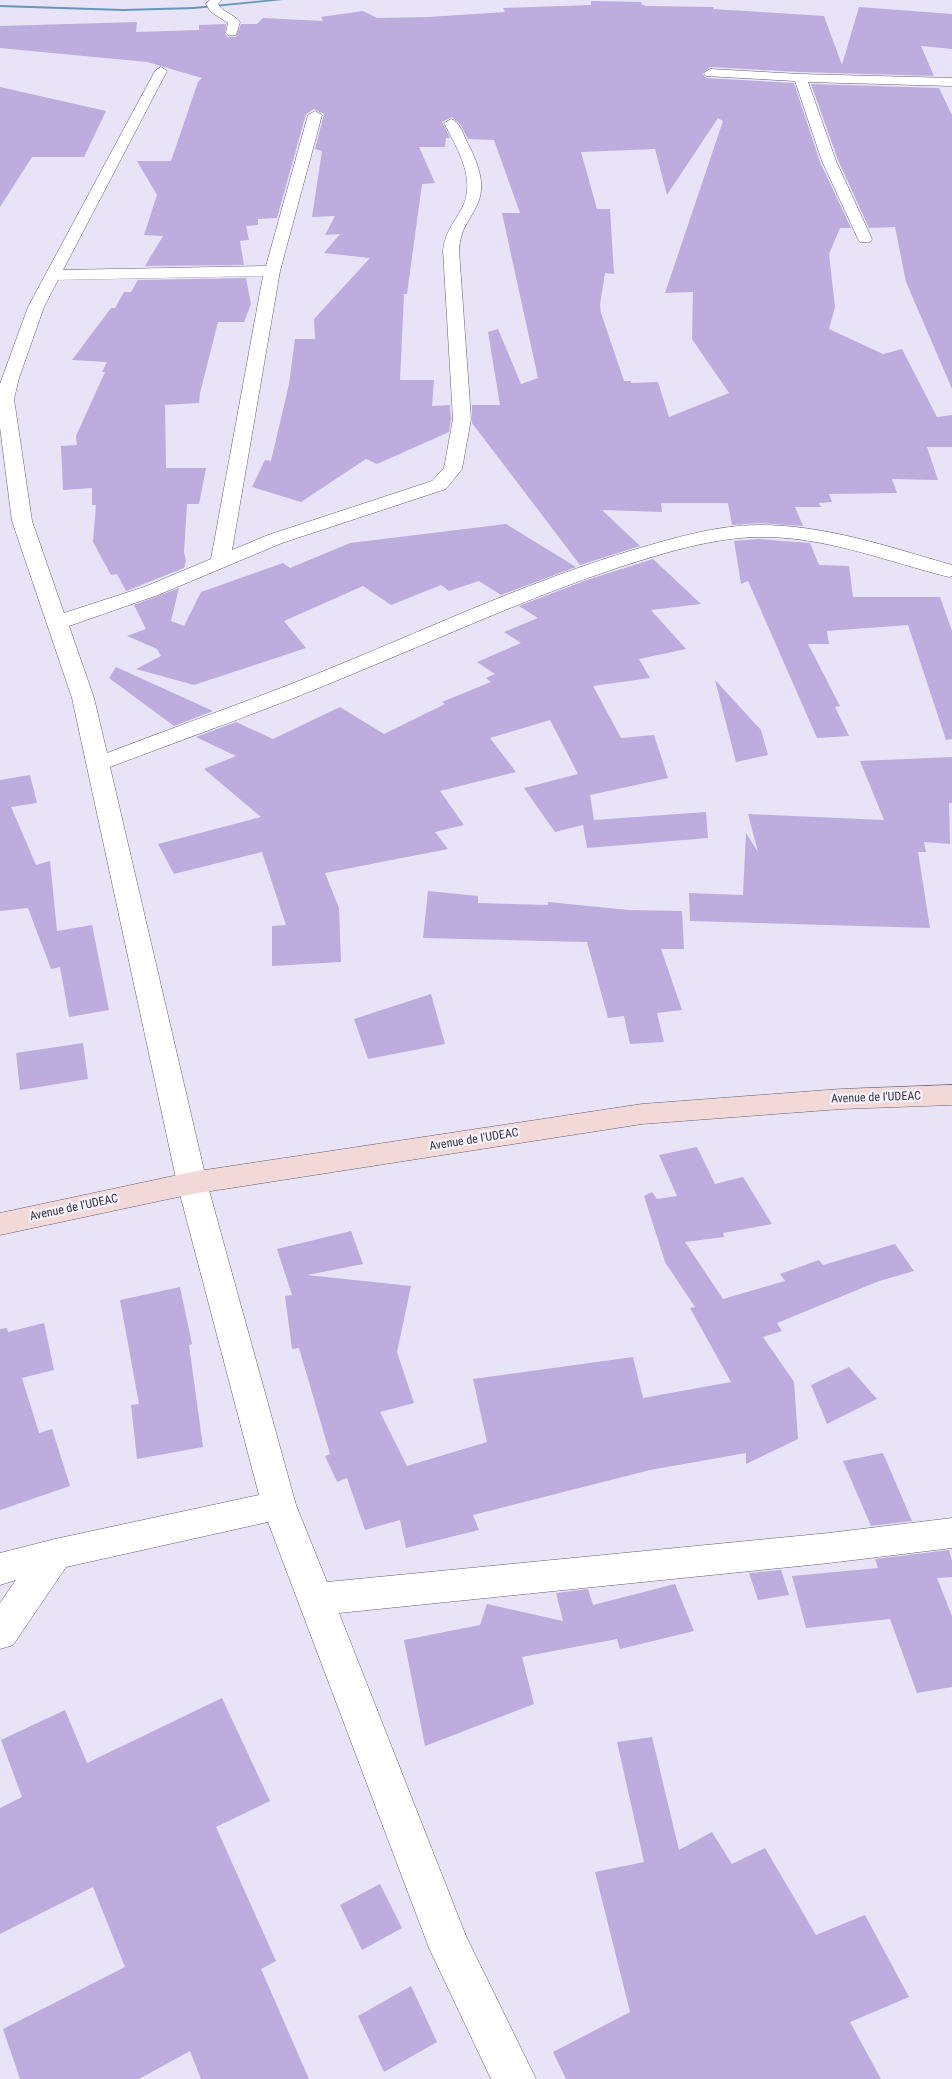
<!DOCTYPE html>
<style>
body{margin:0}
canvas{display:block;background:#e8e3f7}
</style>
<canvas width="952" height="2079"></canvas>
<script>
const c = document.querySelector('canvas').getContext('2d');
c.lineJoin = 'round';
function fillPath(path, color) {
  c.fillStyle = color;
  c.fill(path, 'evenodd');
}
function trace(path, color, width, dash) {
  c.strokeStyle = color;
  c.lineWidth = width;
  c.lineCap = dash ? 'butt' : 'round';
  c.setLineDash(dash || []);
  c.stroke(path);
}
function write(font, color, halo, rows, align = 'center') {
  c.font = font + ' "Roboto Condensed",sans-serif';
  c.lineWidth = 4.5;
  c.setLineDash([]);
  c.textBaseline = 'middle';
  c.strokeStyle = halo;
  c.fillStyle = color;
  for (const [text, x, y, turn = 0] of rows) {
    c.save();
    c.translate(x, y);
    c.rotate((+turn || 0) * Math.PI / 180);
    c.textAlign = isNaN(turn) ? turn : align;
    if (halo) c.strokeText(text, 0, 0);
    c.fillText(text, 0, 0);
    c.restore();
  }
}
const stream = new Path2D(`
 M 266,0 L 283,0 L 194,9 L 123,11 L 0,7 L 0,5 L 123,9 L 194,7 Z`);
const building = new Path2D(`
 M 591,1 L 641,2 L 642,5 L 647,6 L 714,7 L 713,9 L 824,16 L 842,65 L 859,7 L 952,14 L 952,49 L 921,46 L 934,76 L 800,72 L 710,67 L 702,73 L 706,78 L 794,83 L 820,162 L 851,228 L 840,228 L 829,254 L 835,307 L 829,329 L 883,354 L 902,349 L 937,417 L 952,415 L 952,447 L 927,447 L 938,480 L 892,479 L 897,493 L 829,494 L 832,502 L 819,503 L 821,507 L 795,507 L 803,526 L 760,523 L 732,525 L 728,503 L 661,503 L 662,512 L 602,510 L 640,546 L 580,565 L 472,423 L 472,405 L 500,405 L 488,332 L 498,329 L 521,384 L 538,378 L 502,213 L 520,213 L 494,140 L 468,139 L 460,124 L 452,117 L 442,122 L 450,138 L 446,138 L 445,147 L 419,147 L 435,183 L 422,184 L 407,294 L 404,294 L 400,380 L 434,380 L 432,406 L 450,405 L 451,419 L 449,432 L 377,464 L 366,459 L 301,502 L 252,487 L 265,460 L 271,461 L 289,384 L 295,339 L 315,339 L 314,319 L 370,258 L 324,253 L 340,234 L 325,235 L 335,216 L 312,217 L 322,151 L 315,149 L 324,114 L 314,109 L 306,114 L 277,218 L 258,219 L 258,225 L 246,226 L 249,240 L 240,241 L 244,265 L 145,266 L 163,236 L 144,235 L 157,195 L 137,161 L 171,161 L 198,82 L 202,78 L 147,62 L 0,48 L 0,26 L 137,22 L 136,32 L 199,30 L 199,25 L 226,24 L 225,34 L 228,37 L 236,37 L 241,24 L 257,24 L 263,18 L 323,21 L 321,17 L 363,11 L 377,18 L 428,17 L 505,12 L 503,8 L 591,5 ZM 718,118 L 723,121 L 665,293 L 693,292 L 692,339 L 729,393 L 669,417 L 658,382 L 631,383 L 631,381 L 624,381 L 601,313 L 600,305 L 605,273 L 614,274 L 610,209 L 597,209 L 581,152 L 655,149 L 667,195 Z
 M 811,84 L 939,88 L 952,115 L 952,389 L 906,282 L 895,227 L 869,228 L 838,160 Z
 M 0,87 L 106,111 L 84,157 L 32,157 L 0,207 Z
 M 246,278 L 251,304 L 244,322 L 218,322 L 200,393 L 199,403 L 165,405 L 166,468 L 206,468 L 199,504 L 187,504 L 184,552 L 186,561 L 184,568 L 126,591 L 117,574 L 111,575 L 93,542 L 96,505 L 92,505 L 92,488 L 63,490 L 61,446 L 77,445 L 76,436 L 105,372 L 102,372 L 107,362 L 72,360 L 111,308 L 115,308 L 124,292 L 131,292 L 138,280 Z
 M 506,524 L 576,567 L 501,595 L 479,581 L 449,591 L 441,585 L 391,605 L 363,586 L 284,621 L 306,648 L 194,685 L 136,669 L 161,656 L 157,649 L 127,636 L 146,629 L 134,605 L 179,588 L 171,621 L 184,626 L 201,592 L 283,563 L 290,568 L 350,543 Z
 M 758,539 L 810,543 L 819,565 L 849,566 L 853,597 L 940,597 L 952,631 L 952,739 L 946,740 L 908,625 L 827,631 L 829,644 L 808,644 L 840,706 L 835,707 L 849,736 L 817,738 L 748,581 L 741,584 L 734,541 Z
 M 653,559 L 701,604 L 651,610 L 686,649 L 639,659 L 650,678 L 593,686 L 621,738 L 654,735 L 668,778 L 590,795 L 594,820 L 706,812 L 708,838 L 587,848 L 583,825 L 555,832 L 524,788 L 578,774 L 550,720 L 490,738 L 516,772 L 440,791 L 464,825 L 435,832 L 448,849 L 325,873 L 339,908 L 341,962 L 272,966 L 272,926 L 286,925 L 262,852 L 174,874 L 158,844 L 261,817 L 204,769 L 236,756 L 196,737 L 236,722 L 273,739 L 340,707 L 384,734 L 445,704 L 442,702 L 491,682 L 486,678 L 495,674 L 477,662 L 521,643 L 504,632 L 538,618 L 519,606 L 587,580 Z
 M 116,667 L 213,711 L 174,726 L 109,678 Z
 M 715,680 L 761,730 L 768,755 L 736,762 Z
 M 952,757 L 952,803 L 949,803 L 950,844 L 924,842 L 926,852 L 918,852 L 930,928 L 690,921 L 689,893 L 743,895 L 746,833 L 758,852 L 748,814 L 884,820 L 860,761 Z
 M 30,775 L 37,803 L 11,807 L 36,865 L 50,861 L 57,931 L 92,925 L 109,1010 L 69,1017 L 60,967 L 51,969 L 28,908 L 0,911 L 0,780 Z
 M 428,891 L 478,896 L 478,903 L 548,905 L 548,902 L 629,910 L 682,911 L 684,949 L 661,949 L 682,1010 L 657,1013 L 664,1042 L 630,1044 L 624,1016 L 608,1018 L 587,942 L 423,938 Z
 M 431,994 L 445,1044 L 368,1059 L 354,1019 Z
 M 83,1043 L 88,1079 L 20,1090 L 16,1053 Z
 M 697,1147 L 715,1184 L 743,1177 L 772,1224 L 723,1233 L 724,1237 L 685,1242 L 723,1299 L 785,1281 L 780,1274 L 819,1260 L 823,1265 L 895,1244 L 914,1271 L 879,1281 L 777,1323 L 782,1331 L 763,1337 L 794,1382 L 798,1439 L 746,1464 L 746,1453 L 650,1470 L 473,1515 L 479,1530 L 406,1548 L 400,1520 L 365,1530 L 347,1478 L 337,1482 L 325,1456 L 330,1454 L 299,1348 L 292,1349 L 285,1296 L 292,1295 L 277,1249 L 351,1231 L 363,1264 L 307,1275 L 411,1286 L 397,1352 L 414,1403 L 380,1412 L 407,1466 L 487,1442 L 473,1379 L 633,1357 L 643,1398 L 731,1382 L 690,1308 L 695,1307 L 665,1262 L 644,1196 L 652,1192 L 657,1199 L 677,1196 L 659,1155 Z
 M 180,1287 L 192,1344 L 189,1345 L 203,1447 L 137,1459 L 131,1405 L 139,1404 L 120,1300 Z
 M 44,1323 L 54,1370 L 22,1378 L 39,1433 L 52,1429 L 70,1486 L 0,1510 L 0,1329 L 7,1328 L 8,1332 Z
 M 849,1367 L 877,1399 L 827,1424 L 811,1385 Z
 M 883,1453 L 912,1521 L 871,1526 L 843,1461 Z
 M 949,1550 L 952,1561 L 952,1577 L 937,1578 L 952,1616 L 952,1687 L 917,1693 L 890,1619 L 806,1628 L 792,1576 L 878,1568 L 875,1559 Z
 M 781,1570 L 789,1595 L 758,1600 L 749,1573 Z
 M 675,1584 L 694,1631 L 620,1649 L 617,1639 L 522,1657 L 534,1704 L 425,1746 L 404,1640 L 480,1625 L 487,1604 L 563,1621 L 556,1593 L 588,1589 L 593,1605 Z
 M 222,1698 L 270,1801 L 216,1827 L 276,1961 L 261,1969 L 309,2079 L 201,2079 L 190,2051 L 139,2079 L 20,2079 L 3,2029 L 125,1967 L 93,1887 L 0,1934 L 0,1808 L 22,1797 L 1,1740 L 65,1710 L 87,1763 Z
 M 652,1737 L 679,1850 L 712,1832 L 732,1864 L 765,1848 L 816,1935 L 865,1915 L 909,1997 L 850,2022 L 881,2079 L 566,2079 L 553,2052 L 630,2012 L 595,1872 L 644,1862 L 617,1742 Z
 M 380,1884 L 402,1928 L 362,1950 L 340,1905 Z
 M 411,1986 L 437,2042 L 384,2072 L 358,2016 Z`);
const street = new Path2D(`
 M 210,0 L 222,0 L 218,4 C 222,12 234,14 240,22 L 236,35 L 228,35 L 226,33 L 228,23 L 211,12 L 206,4 Z
 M 161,67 L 167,71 L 63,270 L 266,266 L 308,115 L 315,111 L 322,115 L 280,271 L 232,550 L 268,535 L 432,481 L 444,468 L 453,419 L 443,250 C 446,230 453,225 462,208 C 477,180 457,148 444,123 L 451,119 C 459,121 463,133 466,140 C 477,161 488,185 476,207 C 467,225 461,228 459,250 L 471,419 L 462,469 L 446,489 L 282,543 L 158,595 L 69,626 L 94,698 L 107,753 C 185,723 264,696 341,664 C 438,624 533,580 633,550 C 674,538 717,525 760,525 C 826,525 889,547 952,565 L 952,576 L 949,577 C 885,561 825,536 758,537 C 711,538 664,553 620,567 C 529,597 443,637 355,673 C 275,707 192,736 110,767 L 207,1183 L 296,1505 L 327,1582 L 829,1533 L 952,1518 L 952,1548 L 829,1563 L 339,1613 L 466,1936 L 536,2079 L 491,2079 L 429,1948 L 268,1522 L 66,1567 L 13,1645 L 0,1649 L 0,1603 L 16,1580 L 0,1585 L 0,1553 L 55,1539 L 259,1495 L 177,1183 L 72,698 L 12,521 L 0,427 L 0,384 L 28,307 L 155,71 ZM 263,276 L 211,559 L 144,587 L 64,613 L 32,521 L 14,399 L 19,378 L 44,307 L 58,280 Z
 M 710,69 L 800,74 L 952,78 L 952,86 L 808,82 L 836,161 L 872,239 L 870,242 L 860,242 L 858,239 L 822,161 L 795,81 L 706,76 L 704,73 Z`);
const secondary = new Path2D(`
 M 952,1085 L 952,1105 L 841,1109 L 642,1124 L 192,1194 L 0,1235 L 0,1213 L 192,1172 L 642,1104 L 841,1089 Z`);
const streetNames = [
 ["Avenue de I'UDEAC",876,1098,-2],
 ["Avenue de I'UDEAC",474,1140,-9],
 ["Avenue de I'UDEAC",74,1208,-12]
];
fillPath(stream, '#6598b6');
fillPath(building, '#bcadde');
trace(street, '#645f70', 1);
trace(secondary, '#645f70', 1);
fillPath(street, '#fff');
fillPath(secondary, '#f2d8d7');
write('12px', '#38353d', '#f5f2fe', streetNames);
</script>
